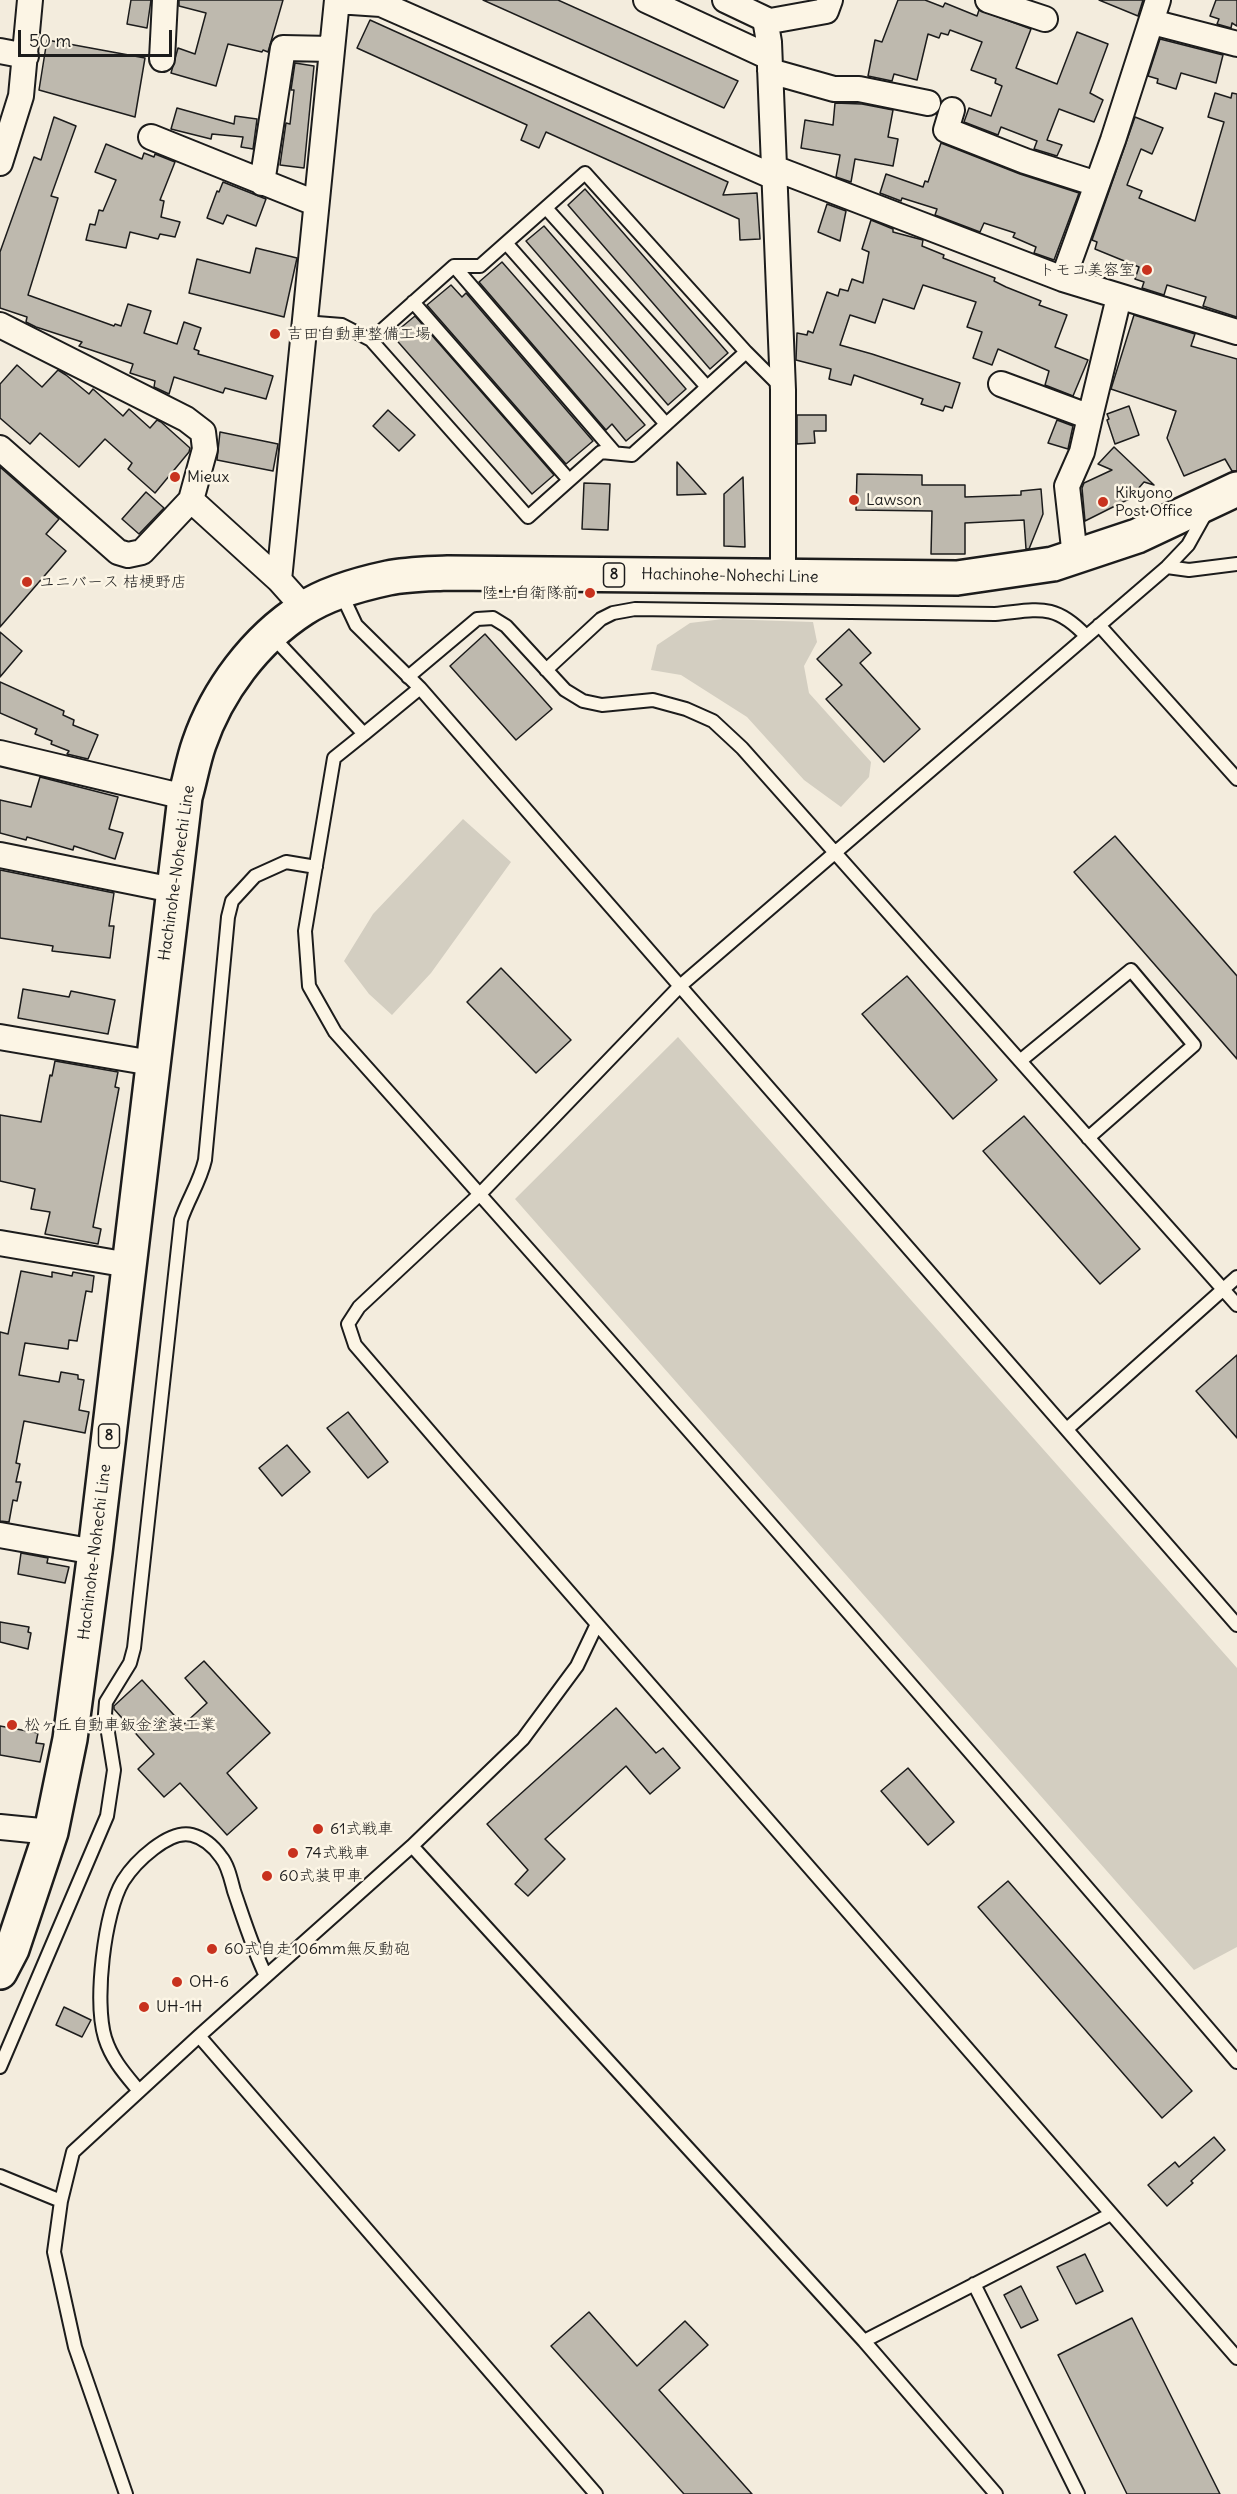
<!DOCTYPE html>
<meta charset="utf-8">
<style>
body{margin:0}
#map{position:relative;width:1237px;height:2494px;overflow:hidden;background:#f3ecdd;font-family:Delius,sans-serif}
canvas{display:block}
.scale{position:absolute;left:18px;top:30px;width:154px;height:27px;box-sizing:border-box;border:3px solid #1c1c1c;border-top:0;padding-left:8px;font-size:18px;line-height:21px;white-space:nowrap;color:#1c1c1c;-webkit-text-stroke:4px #fcf5e5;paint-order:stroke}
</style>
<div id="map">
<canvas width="1237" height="2494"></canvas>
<div class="scale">50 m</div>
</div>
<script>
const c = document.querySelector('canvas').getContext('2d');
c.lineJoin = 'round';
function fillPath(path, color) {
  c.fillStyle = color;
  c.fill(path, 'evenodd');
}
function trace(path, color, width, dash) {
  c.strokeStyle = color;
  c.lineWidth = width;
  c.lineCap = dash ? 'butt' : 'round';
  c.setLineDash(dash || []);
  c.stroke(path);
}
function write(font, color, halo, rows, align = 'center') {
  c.font = font + ' Delius,"Klee One",sans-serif';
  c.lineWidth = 5;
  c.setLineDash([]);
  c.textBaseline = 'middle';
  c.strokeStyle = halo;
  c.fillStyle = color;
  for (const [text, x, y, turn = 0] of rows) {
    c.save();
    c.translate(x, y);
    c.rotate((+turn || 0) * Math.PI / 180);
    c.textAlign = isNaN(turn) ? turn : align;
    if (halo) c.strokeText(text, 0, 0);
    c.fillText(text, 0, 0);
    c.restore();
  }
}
const green = new Path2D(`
 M 723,619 L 813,622 L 817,642 L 804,666 L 809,693 L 871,762 L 869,777 L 841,807 L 804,780 L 747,717 L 681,675 L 651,670 L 657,645 L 690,623 Z
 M 463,819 L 511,862 L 431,973 L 392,1015 L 369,994 L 344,961 L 373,914 Z
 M 678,1037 L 1237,1668 L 1237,1947 L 1194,1970 L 515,1199 Z`);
const building = new Path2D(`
 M 131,0 L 151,0 L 147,28 L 127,24 Z
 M 179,0 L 283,0 L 268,52 L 263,50 L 262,52 L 228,44 L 216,86 L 171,73 L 178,48 L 195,54 L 206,13 L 179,6 Z
 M 483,0 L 558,0 L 738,81 L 724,108 Z
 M 898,0 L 925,0 L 943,7 L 945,3 L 977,16 L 979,10 L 1031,29 L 1016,68 L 1057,84 L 1077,32 L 1108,44 L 1090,93 L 1103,100 L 1094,122 L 1059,109 L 1047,140 L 1062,145 L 1057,156 L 1034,149 L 1037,141 L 1001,127 L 998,135 L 964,122 L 969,108 L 991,116 L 1002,86 L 995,83 L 996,79 L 971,70 L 982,42 L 950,30 L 948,35 L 941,33 L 939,38 L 928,34 L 917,80 L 894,74 L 892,81 L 868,76 L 875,40 L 882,42 Z
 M 1099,0 L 1143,0 L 1138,16 Z
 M 1216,0 L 1237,0 L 1237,26 L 1232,23 L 1231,28 L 1217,24 L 1219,19 L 1210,16 Z
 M 370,20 L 728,182 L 723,195 L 757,193 L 760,239 L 740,240 L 739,219 L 546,132 L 539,148 L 521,140 L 527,125 L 357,48 Z
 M 1160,39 L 1223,55 L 1216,83 L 1181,73 L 1176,89 L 1157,83 L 1158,79 L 1148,76 Z
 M 47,40 L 145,58 L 135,117 L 39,90 Z
 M 295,63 L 314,66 L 304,168 L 280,165 L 286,123 L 290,124 L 294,90 L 291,90 Z
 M 1215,93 L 1231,98 L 1232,93 L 1237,94 L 1237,317 L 1203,306 L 1206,297 L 1167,285 L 1164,295 L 1142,288 L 1144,282 L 1135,279 L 1139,267 L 1095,249 L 1097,242 L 1092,240 L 1135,117 L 1163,128 L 1152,154 L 1141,149 L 1127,185 L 1142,191 L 1139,198 L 1195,221 L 1224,122 L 1208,117 Z
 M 835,103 L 862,104 L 893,110 L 888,137 L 898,139 L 893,166 L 855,159 L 851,182 L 836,177 L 840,155 L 801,148 L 805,120 L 833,125 Z
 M 177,108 L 234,124 L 235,116 L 257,119 L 253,149 L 241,147 L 243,137 L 212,134 L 211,139 L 171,129 Z
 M 54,117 L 76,126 L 51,196 L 58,198 L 28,295 L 114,326 L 115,324 L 121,326 L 128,304 L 151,311 L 144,333 L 177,344 L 184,322 L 201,328 L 194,349 L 199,351 L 198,354 L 273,376 L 266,399 L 225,388 L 223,393 L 174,377 L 169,394 L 154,387 L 155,381 L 130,373 L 133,364 L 79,346 L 82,342 L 36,327 L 26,322 L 27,317 L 0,308 L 0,252 L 34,157 L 41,160 Z
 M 941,143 L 1020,174 L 1079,193 L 1054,260 L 1034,253 L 1036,247 L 1013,237 L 1015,233 L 984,223 L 980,232 L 935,215 L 937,209 L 902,198 L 901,201 L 880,193 L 886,174 L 923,187 L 925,181 L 928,182 Z
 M 106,144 L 142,159 L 144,153 L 154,157 L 155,154 L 175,162 L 160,200 L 164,201 L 161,217 L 180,222 L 175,237 L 160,234 L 158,239 L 130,232 L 126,248 L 86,240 L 90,224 L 95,225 L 99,210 L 103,211 L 116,180 L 95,172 Z
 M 223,182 L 266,199 L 256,226 L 227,215 L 223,224 L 207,218 L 217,191 L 219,192 Z
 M 585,189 L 728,353 L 710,369 L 568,205 Z
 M 827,204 L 846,211 L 840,241 L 818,232 Z
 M 871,220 L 893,229 L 893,232 L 923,240 L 922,246 L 944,255 L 943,258 L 995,278 L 994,281 L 1006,287 L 1041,301 L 1039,305 L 1067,315 L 1055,347 L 1088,360 L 1073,396 L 1045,385 L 1049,371 L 998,349 L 992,365 L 973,358 L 982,332 L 967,327 L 976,302 L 923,285 L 914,309 L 883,299 L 875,323 L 850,315 L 840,345 L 872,354 L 960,383 L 952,408 L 945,406 L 943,411 L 921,404 L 923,399 L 854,375 L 851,385 L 829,379 L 831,369 L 796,360 L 797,333 L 807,335 L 808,331 L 813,333 L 827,292 L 838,296 L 840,289 L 848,291 L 852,279 L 863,283 L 869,252 L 862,249 Z
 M 544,226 L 686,389 L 668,405 L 526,241 Z
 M 256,248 L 297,258 L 284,317 L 189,293 L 197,259 L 250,273 Z
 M 502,262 L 645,425 L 626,441 L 612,424 L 606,430 L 479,282 Z
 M 451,285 L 462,297 L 466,293 L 593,441 L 566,464 L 427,305 Z
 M 1134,315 L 1195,334 L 1191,346 L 1237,359 L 1237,471 L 1232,471 L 1225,459 L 1184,476 L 1167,438 L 1176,411 L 1111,389 Z
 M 415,316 L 554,475 L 532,494 L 392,335 Z
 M 17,365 L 42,387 L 58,370 L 66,375 L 89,394 L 93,389 L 123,416 L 129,409 L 150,428 L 157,420 L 161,422 L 190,448 L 189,452 L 155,493 L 128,469 L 132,463 L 105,439 L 79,467 L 40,433 L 30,444 L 0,418 L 0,384 Z
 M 1129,406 L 1139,435 L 1115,444 L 1107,420 L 1109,419 L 1107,414 Z
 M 388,410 L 415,435 L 399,451 L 373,426 Z
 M 797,415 L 826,415 L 826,431 L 814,431 L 815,443 L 797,444 Z
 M 1057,420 L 1073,426 L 1068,449 L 1048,443 Z
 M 220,432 L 278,444 L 273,471 L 217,460 Z
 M 1114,447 L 1154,485 L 1144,482 L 1129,499 L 1085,521 L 1082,488 L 1084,483 L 1112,470 L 1098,464 Z
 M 677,462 L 706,494 L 677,495 Z
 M 0,467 L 59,519 L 46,534 L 66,551 L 0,627 Z
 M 857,474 L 922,475 L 922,485 L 965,485 L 965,497 L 1021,495 L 1021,491 L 1041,489 L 1043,514 L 1029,549 L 1026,549 L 1024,520 L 965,523 L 965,554 L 931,554 L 932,511 L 856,510 Z
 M 743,477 L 745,547 L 724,546 L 724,494 Z
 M 584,483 L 610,484 L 608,530 L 582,529 Z
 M 146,492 L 164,508 L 139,534 L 122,519 Z
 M 849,629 L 871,653 L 860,663 L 920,729 L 884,762 L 826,699 L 842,685 L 817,659 Z
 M 0,632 L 22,651 L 0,677 Z
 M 485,634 L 552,709 L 516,740 L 450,666 Z
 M 0,682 L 64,711 L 63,715 L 74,720 L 73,725 L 98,735 L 88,759 L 67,754 L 69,751 L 51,744 L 52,741 L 35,734 L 37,729 L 0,713 Z
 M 40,777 L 118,797 L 109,829 L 123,833 L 115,859 L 74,846 L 73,850 L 27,837 L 26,840 L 0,833 L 0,800 L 31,807 Z
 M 1115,836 L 1237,976 L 1237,1059 L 1074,872 Z
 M 0,870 L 114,893 L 109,926 L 114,926 L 110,958 L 52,951 L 53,946 L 0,938 Z
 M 501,968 L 571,1040 L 536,1073 L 467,1002 Z
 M 907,976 L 997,1080 L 953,1119 L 862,1014 Z
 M 23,989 L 69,997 L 71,991 L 115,1000 L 108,1034 L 18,1018 Z
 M 55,1061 L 118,1072 L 115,1087 L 119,1088 L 93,1227 L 101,1229 L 98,1244 L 45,1234 L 50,1212 L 31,1209 L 35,1189 L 0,1181 L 0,1115 L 41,1122 L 50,1075 L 52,1076 Z
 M 1024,1116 L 1140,1249 L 1100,1284 L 983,1151 Z
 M 21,1271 L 52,1277 L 52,1272 L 72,1276 L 73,1272 L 94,1276 L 92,1292 L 86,1291 L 77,1341 L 69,1340 L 68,1349 L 25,1343 L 19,1375 L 59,1382 L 61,1372 L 78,1375 L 78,1379 L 84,1380 L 79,1410 L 89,1412 L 85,1433 L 24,1421 L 16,1463 L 20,1464 L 16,1482 L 21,1482 L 17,1501 L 13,1500 L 9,1522 L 0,1521 L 0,1332 L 8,1334 Z
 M 1237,1355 L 1237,1438 L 1196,1391 Z
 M 348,1412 L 388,1462 L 368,1478 L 327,1428 Z
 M 287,1445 L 310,1472 L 282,1496 L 259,1468 Z
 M 21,1553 L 48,1558 L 47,1563 L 69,1567 L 65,1583 L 18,1574 Z
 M 0,1622 L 29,1627 L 28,1632 L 31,1633 L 28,1649 L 0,1642 Z
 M 204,1661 L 270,1733 L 227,1773 L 257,1808 L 227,1835 L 180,1783 L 164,1797 L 138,1769 L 154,1754 L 114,1709 L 114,1706 L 142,1680 L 183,1725 L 207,1703 L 185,1678 Z
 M 616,1708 L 656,1753 L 663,1748 L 680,1768 L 650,1794 L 626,1766 L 545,1839 L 565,1859 L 528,1896 L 515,1884 L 528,1870 L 487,1824 Z
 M 0,1726 L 38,1733 L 36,1743 L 44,1744 L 40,1762 L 0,1755 Z
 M 908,1768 L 954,1822 L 928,1845 L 881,1791 Z
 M 1008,1881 L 1192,2091 L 1162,2118 L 978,1907 Z
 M 64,2007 L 91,2020 L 82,2037 L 56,2025 Z
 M 1214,2137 L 1225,2150 L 1191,2181 L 1193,2183 L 1167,2206 L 1148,2185 L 1175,2162 L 1179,2167 Z
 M 1085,2254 L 1103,2291 L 1076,2304 L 1057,2267 Z
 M 1021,2286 L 1038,2320 L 1021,2328 L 1004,2295 Z
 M 589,2312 L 637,2366 L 685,2321 L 708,2345 L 659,2390 L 752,2494 L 684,2494 L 551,2346 Z
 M 1132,2318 L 1220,2494 L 1127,2494 L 1058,2355 Z`);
const lane = new Path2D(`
 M 546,208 L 707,387
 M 506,243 L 666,424
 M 454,266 L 615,453
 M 413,302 L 569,480
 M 304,322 L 342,325 L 371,340 L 528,517 L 601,452 L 632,455 L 746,352 L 585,173 L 480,266 L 454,266 L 371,340
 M 746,352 L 781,387
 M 1207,511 L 1188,545 L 1167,567 L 680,986 L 480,1194 L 359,1307 L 348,1324 L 355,1345 L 454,1460 L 1237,2358
 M 1167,567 L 1189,570 L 1237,564
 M 341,593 L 356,625 L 420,688 L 1237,1625
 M 1099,625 L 1237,779
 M 271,635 L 364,734 L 334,758 L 305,931 L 309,986 L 335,1032 C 639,1372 940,1715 1237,2062
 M 546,670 L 601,619 L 613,613 L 635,609 L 995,614 C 1038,610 1054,602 1086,636
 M 408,677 L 477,619 L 493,618 L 506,626 L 565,690 L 583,701 L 602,705 L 653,700 L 686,709 L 713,721 L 742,748 L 1237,1305
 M 364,734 L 420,688
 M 1020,1061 L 1131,970 L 1194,1045 L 1088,1138
 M 1067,1429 L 1237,1277
 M 412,1846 L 864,2341 L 996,2494
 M 199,2036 L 596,2494
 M 0,2067 L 107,1816 L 114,1770 L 105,1714 L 106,1702 L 130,1663 L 134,1648 L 181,1220 C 188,1199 200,1182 205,1160 L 228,917 L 232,901 L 255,876 L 286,862 L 316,867
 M 139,2091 C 125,2074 112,2060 105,2038 C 94,2002 104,1913 123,1881 C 135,1862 169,1829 192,1835 C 204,1838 214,1847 221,1857 C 228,1865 231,1880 234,1891 C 244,1920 253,1949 266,1976
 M 0,2176 L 61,2201
 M 974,2284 L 1078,2494
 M 864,2341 L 1111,2214
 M 126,2494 L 75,2347 L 54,2252 L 61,2201 L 73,2152 L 199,2036 L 412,1846 L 523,1739 L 577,1666 L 597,1624`);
const street = new Path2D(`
 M 646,0 L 769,57
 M 725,0 L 765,19 L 769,42 L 783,390 L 783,577
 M 988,0 L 1045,19
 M 337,1 L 381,4 L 774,177
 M 765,22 L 826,11 L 830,0
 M 1152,22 L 1237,44
 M 0,51 L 26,56
 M 162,59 L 165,0
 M 770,71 L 834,89 L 859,89 L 928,103
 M 952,110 L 946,130 L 1025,161 L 1097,184
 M 151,137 L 315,203
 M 0,163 L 21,96 L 30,0
 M 774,168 L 1063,279 L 1237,332
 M 262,183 L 283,48 L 332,49
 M 1063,279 L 1113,140 L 1158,0
 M 0,325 L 186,419 L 203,432 L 205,449 L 191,500 L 279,580 L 304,608
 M 1001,384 L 1090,417 L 1119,297
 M 0,448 L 118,552 L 128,555 L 142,552 L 191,500
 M 1075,557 L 1067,486 L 1082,452 L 1090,417
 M 279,580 L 337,0
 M 0,753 L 185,797
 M 0,855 L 173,890
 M 0,1037 L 152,1063
 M 0,1243 L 129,1265
 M 0,1535 L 95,1552
 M 0,1827 L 51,1832`);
const primary = new Path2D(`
 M 0,1972 L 12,1949 L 51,1832 L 70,1739 L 95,1552 L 185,797 C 190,780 193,761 199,744 C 217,691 255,640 303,609 C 327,593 360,584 388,578 C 407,574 428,574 448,573 L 957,578 L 1053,564 L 1137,536 L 1237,489`);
const markers = [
 [1147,270,6,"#c8321e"],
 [275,334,6,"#c8321e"],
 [175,477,6,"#c8321e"],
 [854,500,6,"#c8321e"],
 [1103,502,6,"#c8321e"],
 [27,582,6,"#c8321e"],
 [590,593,6,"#c8321e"],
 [12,1725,6,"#c8321e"],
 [318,1829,6,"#c8321e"],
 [293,1853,6,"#c8321e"],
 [267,1876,6,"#c8321e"],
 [212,1949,6,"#c8321e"],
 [177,1982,6,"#c8321e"],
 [144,2007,6,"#c8321e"]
];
const shields = [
 [614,575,21],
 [109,1436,21]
];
const shieldNames = [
 ["8",614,575],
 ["8",109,1436]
];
const poiNames = [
 ["トモコ美容室",1135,270,"right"],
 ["吉田自動車整備工場",287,334],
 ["Mieux",187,477],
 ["Kikyono",1115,493],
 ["Post Office",1115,511],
 ["Lawson",866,500],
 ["ユニバース 桔梗野店",39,582],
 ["陸上自衛隊前",578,593,"right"],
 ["松ヶ丘自動車鈑金塗装工業",24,1725],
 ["61式戦車",330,1829],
 ["74式戦車",305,1853],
 ["60式装甲車",279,1876],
 ["60式自走106mm無反動砲",224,1949],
 ["OH-6",189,1982],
 ["UH-1H",156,2007]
];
const streetNames = [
 ["Hachinohe-Nohechi Line",730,576,1],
 ["Hachinohe-Nohechi Line",177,873,-82],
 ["Hachinohe-Nohechi Line",95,1552,-83]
];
fillPath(green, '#d3cec1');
fillPath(building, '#beb9ae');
trace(building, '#1c1c1c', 1.5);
trace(lane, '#1c1c1c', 16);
trace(street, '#1c1c1c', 28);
trace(primary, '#1c1c1c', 38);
trace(lane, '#fcf5e5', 12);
trace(street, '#fcf5e5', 24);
trace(primary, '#fcf5e5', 33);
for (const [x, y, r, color] of markers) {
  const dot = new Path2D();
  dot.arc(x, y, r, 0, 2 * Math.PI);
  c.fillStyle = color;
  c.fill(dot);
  trace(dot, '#fcf5e5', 2);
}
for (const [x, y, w] of shields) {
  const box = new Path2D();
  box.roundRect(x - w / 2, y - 12, w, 24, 4.5);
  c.fillStyle = '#fcf5e5';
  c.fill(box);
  trace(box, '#1c1c1c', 1.5);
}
write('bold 15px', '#1c1c1c', null, shieldNames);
write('16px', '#1c1c1c', '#fcf5e5', poiNames, 'left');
write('16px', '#1c1c1c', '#fcf5e5', streetNames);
</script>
